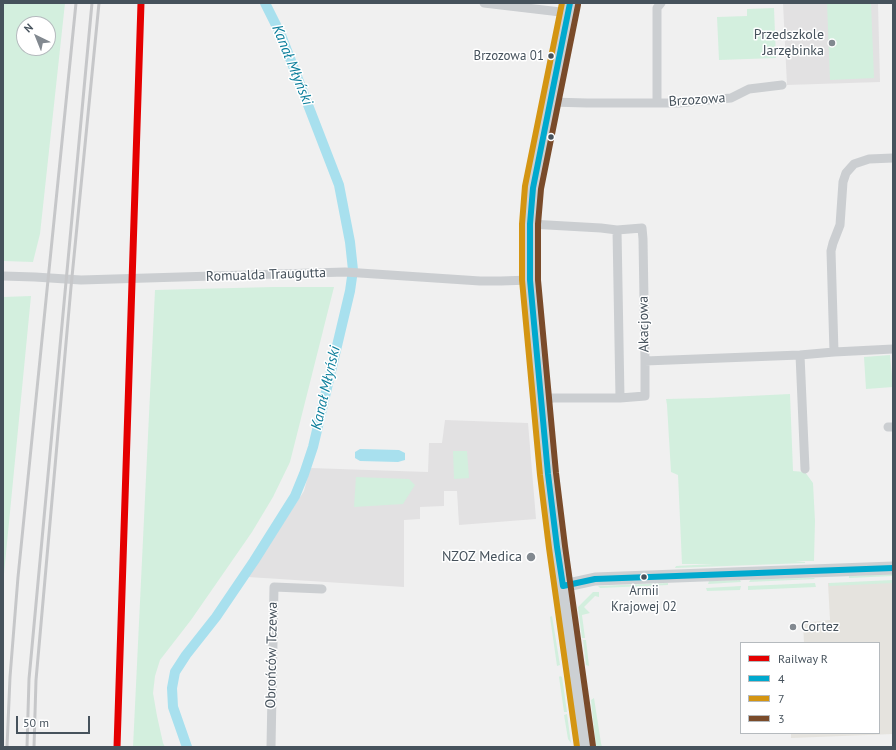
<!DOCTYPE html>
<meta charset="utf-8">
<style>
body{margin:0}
#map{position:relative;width:896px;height:750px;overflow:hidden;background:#f0f0f0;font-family:"PT Sans",sans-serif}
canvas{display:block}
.frame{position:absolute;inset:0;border:4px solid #46525c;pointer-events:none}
.legend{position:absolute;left:740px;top:642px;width:140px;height:92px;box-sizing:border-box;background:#fff;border:1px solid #b5babe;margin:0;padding:5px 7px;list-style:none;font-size:12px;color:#46525c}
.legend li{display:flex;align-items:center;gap:8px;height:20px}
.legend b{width:20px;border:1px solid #b5babe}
.north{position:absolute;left:16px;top:16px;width:40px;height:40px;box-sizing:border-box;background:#fff;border:1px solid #b5babe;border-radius:50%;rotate:317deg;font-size:11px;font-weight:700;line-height:16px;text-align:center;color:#46525c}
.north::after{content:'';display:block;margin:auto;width:14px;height:18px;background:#828990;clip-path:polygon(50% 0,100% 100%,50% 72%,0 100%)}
.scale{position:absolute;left:16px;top:716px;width:74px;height:18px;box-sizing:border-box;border:2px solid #46525c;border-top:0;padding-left:5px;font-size:12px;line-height:14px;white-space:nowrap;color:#46525c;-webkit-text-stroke:3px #fff;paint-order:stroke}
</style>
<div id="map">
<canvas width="896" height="750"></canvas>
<div class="frame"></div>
<ul class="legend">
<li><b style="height:5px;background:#e50000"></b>Railway R</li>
<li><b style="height:5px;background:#00a9ce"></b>4</li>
<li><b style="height:5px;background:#d49512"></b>7</li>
<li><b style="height:5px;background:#7a4b2a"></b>3</li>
</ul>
<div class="north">N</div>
<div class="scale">50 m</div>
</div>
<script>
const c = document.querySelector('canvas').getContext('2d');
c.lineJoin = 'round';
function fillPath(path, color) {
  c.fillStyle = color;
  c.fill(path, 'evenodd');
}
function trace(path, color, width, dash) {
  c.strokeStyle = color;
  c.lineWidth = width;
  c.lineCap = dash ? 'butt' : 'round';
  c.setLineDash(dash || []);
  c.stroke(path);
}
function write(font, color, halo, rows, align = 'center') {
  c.font = font + ' "PT Sans",sans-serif';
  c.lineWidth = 3;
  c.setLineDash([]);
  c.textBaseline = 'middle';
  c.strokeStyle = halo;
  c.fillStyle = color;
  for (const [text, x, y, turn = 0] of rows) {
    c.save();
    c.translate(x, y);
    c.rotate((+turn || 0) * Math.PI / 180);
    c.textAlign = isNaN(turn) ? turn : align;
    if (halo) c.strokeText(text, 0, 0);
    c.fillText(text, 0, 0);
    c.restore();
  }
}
const commercial = new Path2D(`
 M 828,583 L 893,583 L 893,734 L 791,738 L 791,733 L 879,733 L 879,643 L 804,643 L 803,623 L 830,620 Z`);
const education = new Path2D(`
 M 783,3 L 878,3 L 880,82 L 787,85 Z
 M 445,420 L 528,423 L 536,519 L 459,525 L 457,491 L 444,491 L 444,506 L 420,507 L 420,519 L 404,520 L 404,587 L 248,577 L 304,491 L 310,468 L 428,472 L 429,443 L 442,443 Z`);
const green = new Path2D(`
 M 3,3 L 65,3 L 40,234 L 33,262 L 3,261 ZM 24,24 L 48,24 L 48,48 L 24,48 Z
 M 827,3 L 871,3 L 874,78 L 830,80 Z
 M 774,8 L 776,58 L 719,60 L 717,17 L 747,16 L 747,9 Z
 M 273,287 L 334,287 L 290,462 L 273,497 L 252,532 L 191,620 L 160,660 L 155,676 L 153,693 L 157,716 L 163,743 L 165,747 L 133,747 L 155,290 Z
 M 31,296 L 3,584 L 3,297 Z
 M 890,355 L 893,387 L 866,389 L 864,357 Z
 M 790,394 L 793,471 L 805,472 L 813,483 L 815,521 L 814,561 L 795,561 L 805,562 L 805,563 L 675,568 L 676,566 L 714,564 L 682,564 L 678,475 L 671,472 L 667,405 L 666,399 L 708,398 Z
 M 453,451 L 467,451 L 469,478 L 454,479 Z
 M 356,477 L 409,479 L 415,485 L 403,504 L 354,507 Z
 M 893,574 L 893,576 L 849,578 L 849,576 Z
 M 814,578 L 815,579 L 749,582 L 751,579 Z
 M 740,580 L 741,582 L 708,584 L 709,581 Z
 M 893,580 L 893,583 L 829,586 L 829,583 Z
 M 668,583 L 668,585 L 600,588 L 598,586 Z
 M 815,583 L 816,587 L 748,590 L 748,586 Z
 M 741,586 L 740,590 L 707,591 L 706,588 Z
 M 593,592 L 599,592 L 599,597 L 595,596 L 584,607 L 590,613 L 582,615 L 585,638 L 582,638 L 578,607 Z
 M 552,616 L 560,665 L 557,666 L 550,617 Z
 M 583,640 L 586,640 L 589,666 L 586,665 Z
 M 560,676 L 562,677 L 567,712 L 564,712 L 559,677 Z
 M 594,698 L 601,743 L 602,747 L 596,747 L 591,700 Z
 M 567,714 L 571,743 L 568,739 L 564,715 Z`);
const water = new Path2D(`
 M 360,449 L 399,450 L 405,453 L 405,460 L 398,462 L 360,461 L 355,458 L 355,452 Z`);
const canal = new Path2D(`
 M 187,747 L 173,707 L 172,688 L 175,672 L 186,655 L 216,617 L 254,561 L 295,496 L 304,474 L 313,447 L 350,291 L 353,270 L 350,242 L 339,185 L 281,35 L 265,3`);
const street = new Path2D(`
 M 484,3 L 569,13
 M 550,102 L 587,103 L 678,103 L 731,98 L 749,89 L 782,85
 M 657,103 L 657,8 L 661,3
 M 530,224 L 601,228 L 617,230 L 642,228 L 643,239 L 645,361 L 800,355 L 834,352 L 893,349
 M 3,276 L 35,277 L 81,280 L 345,272 L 480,281 L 501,281 L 530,280
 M 834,352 L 831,251 L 833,243 L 840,225 L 843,182 L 846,173 L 854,164 L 869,159 L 893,158
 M 800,355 L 805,469
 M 620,398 L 645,396 L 645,361
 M 541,400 L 553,398 L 620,398 L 617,230
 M 888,427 L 893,427
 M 271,747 L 274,587 L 322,589`);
const secondary = new Path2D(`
 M 570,3 L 533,188 L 530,224 L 530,280 L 548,474 L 557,547 L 585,747
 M 563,586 L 595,579 L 893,568`);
const rail = new Path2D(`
 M 7,747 L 10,677 L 18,577 L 76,3
 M 27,747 L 29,679 L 92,3
 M 34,747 L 36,680 L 71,287 L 99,3`);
const bus1 = new Path2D(`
 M 563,586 L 557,547 L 548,474 L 530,280 L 530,224 L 533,188 L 570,3
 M 563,586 L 595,579 L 893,568`);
const bus2 = new Path2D(`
 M 562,3 L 525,186 L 522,224 L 522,280 L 540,475 L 549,548 L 577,747`);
const bus3 = new Path2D(`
 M 578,5 L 541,189 L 538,224 L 538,280 L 556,473 L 565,546 L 593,746`);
const rail1 = new Path2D(`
 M 117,747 L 141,3`);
const markers = [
 [832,43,4,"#828990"],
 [551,56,3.5,"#46525c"],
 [551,137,3.5,"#46525c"],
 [531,557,5,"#828990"],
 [644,577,3.5,"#46525c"],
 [793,627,4,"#828990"]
];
const busNames = [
 ["Brzozowa 01",544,56],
 ["Armii",644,591,"center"],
 ["Krajowej 02",644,607,"center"]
];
const poiNames = [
 ["Przedszkole",824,35],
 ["Jarzębinka",824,51],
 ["NZOZ Medica",522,557],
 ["Cortez",801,627,"left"]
];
const streetNames = [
 ["Brzozowa",697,100,-4],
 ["Romualda Traugutta",266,275,-2],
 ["Akacjowa",644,324,-91],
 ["Obrońców Tczewa",272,655,-89]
];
const waterNames = [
 ["Kanał Młyński",292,65,68],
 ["Kanał Młyński",326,388,-77]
];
fillPath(commercial, '#e5e3de');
fillPath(education, '#e2e1e2');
fillPath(green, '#d3efde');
fillPath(water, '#a8e0ee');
trace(canal, '#a8e0ee', 10);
trace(street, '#cbced1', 9);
trace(secondary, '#ccd0d3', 13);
trace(rail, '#c6c7c9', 3);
trace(bus1, '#00a9ce', 6);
trace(bus2, '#d49512', 6);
trace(bus3, '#7a4b2a', 6);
trace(rail1, '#e50000', 7);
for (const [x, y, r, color] of markers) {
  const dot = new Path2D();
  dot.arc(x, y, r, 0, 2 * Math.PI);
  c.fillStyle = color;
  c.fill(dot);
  trace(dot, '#fff', 1.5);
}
write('13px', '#46525c', '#fff', busNames, 'right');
write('14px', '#46525c', '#fff', poiNames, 'right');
write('14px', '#46525c', '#fff', streetNames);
write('italic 15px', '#0c7f9c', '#fff', waterNames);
</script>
